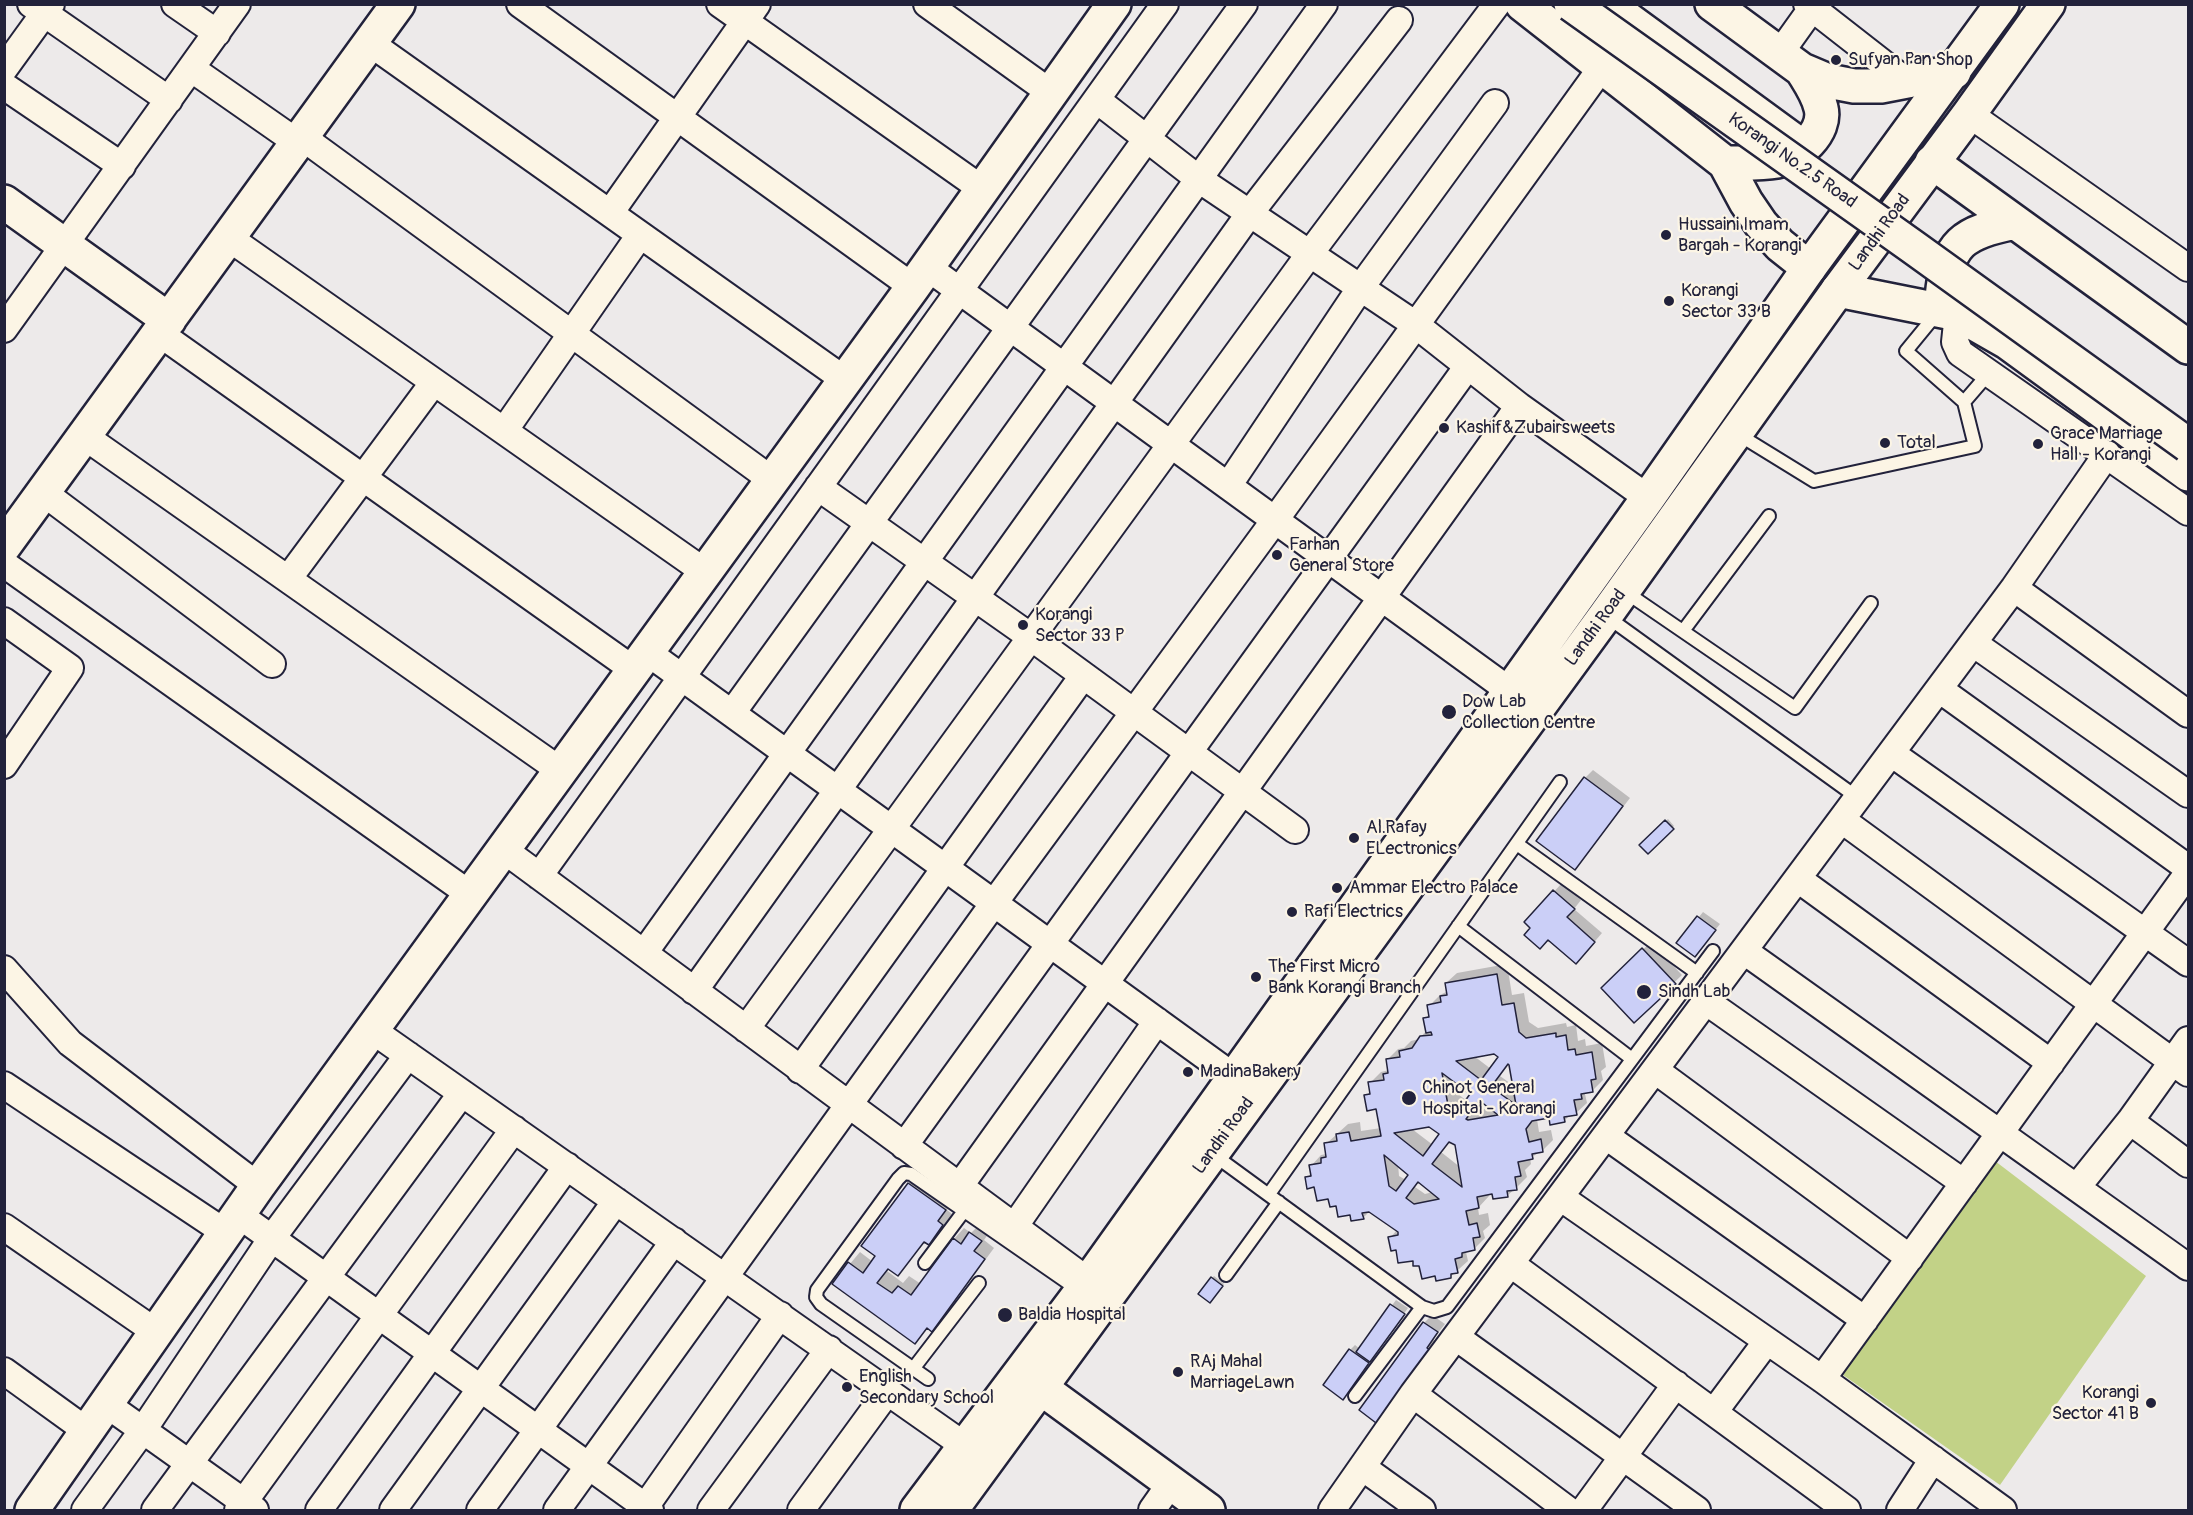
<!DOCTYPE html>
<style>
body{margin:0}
#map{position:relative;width:2193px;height:1515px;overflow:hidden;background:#edeaea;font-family:Pangolin,sans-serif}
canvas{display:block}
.frame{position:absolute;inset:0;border:6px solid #22223b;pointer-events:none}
</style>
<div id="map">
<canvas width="2193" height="1515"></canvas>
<div class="frame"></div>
</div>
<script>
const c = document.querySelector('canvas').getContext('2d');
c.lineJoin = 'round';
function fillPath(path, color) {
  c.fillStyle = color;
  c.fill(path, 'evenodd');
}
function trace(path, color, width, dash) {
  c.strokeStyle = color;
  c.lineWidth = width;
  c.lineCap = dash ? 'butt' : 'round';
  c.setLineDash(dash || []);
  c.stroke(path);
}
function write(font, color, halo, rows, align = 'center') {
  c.font = font + ' Pangolin,sans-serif';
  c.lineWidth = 4.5;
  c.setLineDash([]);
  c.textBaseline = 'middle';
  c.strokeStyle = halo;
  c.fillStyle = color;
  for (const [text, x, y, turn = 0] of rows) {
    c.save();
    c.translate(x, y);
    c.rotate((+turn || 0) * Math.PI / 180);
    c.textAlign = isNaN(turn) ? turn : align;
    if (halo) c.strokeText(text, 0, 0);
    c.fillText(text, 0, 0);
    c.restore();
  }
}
const green = new Path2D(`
 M 1995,1161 L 2146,1276 L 2000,1485 L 1843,1375 Z`);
const shadow = new Path2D(`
 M 1593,770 L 1630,798 L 1582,860 L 1585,778 Z
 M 1668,819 L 1674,826 L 1648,852 L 1641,845 Z
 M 1562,883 L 1581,900 L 1574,909 L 1602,933 L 1584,954 L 1533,928 L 1526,922 Z
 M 1703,912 L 1720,924 L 1699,950 L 1678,943 Z
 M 1651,942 L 1682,975 L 1634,1021 L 1603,988 Z
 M 1507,964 L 1512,995 L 1524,993 L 1529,1022 L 1538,1028 L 1566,1023 L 1567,1027 L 1576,1025 L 1578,1041 L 1585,1039 L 1586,1046 L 1602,1043 L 1606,1067 L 1601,1071 L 1603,1080 L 1592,1091 L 1585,1094 L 1587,1103 L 1576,1113 L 1571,1114 L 1564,1121 L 1550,1116 L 1537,1119 L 1539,1132 L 1551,1130 L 1553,1140 L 1542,1151 L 1530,1158 L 1531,1164 L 1525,1170 L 1527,1177 L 1516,1188 L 1508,1195 L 1488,1194 L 1489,1196 L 1478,1208 L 1479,1215 L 1488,1213 L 1490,1225 L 1483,1231 L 1485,1238 L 1474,1249 L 1466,1252 L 1468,1261 L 1450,1277 L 1436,1275 L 1397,1249 L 1390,1238 L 1397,1230 L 1370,1211 L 1363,1218 L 1351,1214 L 1307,1177 L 1312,1173 L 1311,1166 L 1321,1155 L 1326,1154 L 1326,1144 L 1348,1124 L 1360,1122 L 1361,1131 L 1381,1128 L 1377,1108 L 1366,1096 L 1371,1090 L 1370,1083 L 1381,1072 L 1389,1070 L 1387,1060 L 1398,1049 L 1404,1048 L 1411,1041 L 1419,1039 L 1427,1030 L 1425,1019 L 1430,1013 L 1429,1006 L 1440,995 L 1448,991 L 1446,983 L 1457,973 ZM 1494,1053 L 1500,1057 L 1491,1069 L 1474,1056 ZM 1510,1063 L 1514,1086 L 1500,1076 ZM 1456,1081 L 1472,1093 L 1467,1101 L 1458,1094 ZM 1481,1100 L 1492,1108 L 1479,1110 L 1476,1107 ZM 1430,1125 L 1441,1134 L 1433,1145 L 1412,1129 ZM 1450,1141 L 1456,1145 L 1460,1167 L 1441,1152 ZM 1398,1164 L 1410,1175 L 1406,1180 L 1399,1176 ZM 1419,1181 L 1433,1192 L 1425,1194 L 1415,1187 Z
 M 920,1173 L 955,1199 L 947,1210 L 952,1214 L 939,1232 L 928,1243 L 926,1241 L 898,1274 L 889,1268 L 887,1271 L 903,1283 L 909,1276 L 921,1284 L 954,1239 L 964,1228 L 971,1233 L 981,1223 L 991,1230 L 984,1240 L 994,1248 L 942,1319 L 932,1330 L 928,1327 L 915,1342 L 834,1283 L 860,1252 L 873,1262 L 877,1256 L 863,1246 L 909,1184 Z
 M 1214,1276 L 1224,1284 L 1212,1299 L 1212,1278 Z
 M 1396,1300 L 1408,1308 L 1348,1393 L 1350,1350 L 1355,1345 L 1360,1349 Z
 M 1432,1315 L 1445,1324 L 1433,1339 L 1440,1344 L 1361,1410 L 1424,1323 Z`);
const building = new Path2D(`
 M 1584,777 L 1623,806 L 1575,870 L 1536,841 Z
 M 1665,820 L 1674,829 L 1648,854 L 1639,845 Z
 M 1553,890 L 1575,909 L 1567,917 L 1595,942 L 1576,964 L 1548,940 L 1540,949 L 1524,935 L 1530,928 L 1524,922 Z
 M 1697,916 L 1716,930 L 1695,957 L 1676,943 Z
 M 1642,948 L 1676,984 L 1634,1023 L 1601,988 Z
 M 1497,974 L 1502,1005 L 1514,1003 L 1519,1032 L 1526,1038 L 1556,1033 L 1556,1037 L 1566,1035 L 1568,1050 L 1575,1049 L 1576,1055 L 1592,1052 L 1596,1079 L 1591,1080 L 1593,1092 L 1581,1094 L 1582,1099 L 1574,1100 L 1577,1115 L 1564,1117 L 1565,1122 L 1550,1125 L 1549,1118 L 1532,1121 L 1526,1129 L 1529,1142 L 1541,1139 L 1543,1152 L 1532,1154 L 1533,1159 L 1518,1162 L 1521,1176 L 1515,1177 L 1517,1190 L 1507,1191 L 1508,1197 L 1493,1199 L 1492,1194 L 1477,1197 L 1479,1208 L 1466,1211 L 1469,1225 L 1477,1223 L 1480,1237 L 1473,1238 L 1475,1250 L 1462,1253 L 1462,1257 L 1455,1259 L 1458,1273 L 1451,1274 L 1451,1278 L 1436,1281 L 1435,1276 L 1422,1279 L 1419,1266 L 1413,1266 L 1413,1261 L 1398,1263 L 1396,1250 L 1391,1251 L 1388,1237 L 1398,1235 L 1398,1232 L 1369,1212 L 1362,1213 L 1364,1219 L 1351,1221 L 1350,1215 L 1338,1217 L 1336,1206 L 1330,1207 L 1328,1199 L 1317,1201 L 1314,1187 L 1307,1189 L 1305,1177 L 1311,1176 L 1309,1165 L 1321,1163 L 1321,1158 L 1326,1157 L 1324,1143 L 1337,1141 L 1336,1134 L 1349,1132 L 1351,1141 L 1381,1136 L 1376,1109 L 1367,1111 L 1364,1095 L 1370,1094 L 1368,1082 L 1384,1080 L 1383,1074 L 1388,1073 L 1386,1059 L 1400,1057 L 1399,1051 L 1412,1048 L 1420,1036 L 1432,1035 L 1431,1032 L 1426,1033 L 1423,1018 L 1429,1017 L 1427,1005 L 1441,1002 L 1440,996 L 1447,995 L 1445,983 ZM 1494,1054 L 1498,1057 L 1481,1080 L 1456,1061 ZM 1508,1064 L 1509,1065 L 1516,1105 L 1491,1087 ZM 1442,1073 L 1470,1094 L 1457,1112 L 1448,1105 ZM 1480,1101 L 1498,1115 L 1468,1120 L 1466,1119 ZM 1429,1127 L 1439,1134 L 1423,1156 L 1394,1133 ZM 1449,1142 L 1455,1145 L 1462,1187 L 1432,1164 ZM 1384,1155 L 1408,1175 L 1396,1191 L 1389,1186 ZM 1418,1182 L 1439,1199 L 1414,1204 L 1406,1198 Z
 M 908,1183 L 946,1210 L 938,1221 L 943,1225 L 929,1245 L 924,1242 L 898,1276 L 888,1269 L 877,1283 L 892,1293 L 898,1286 L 911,1295 L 953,1238 L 961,1244 L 969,1232 L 982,1241 L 974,1251 L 985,1259 L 932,1332 L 927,1328 L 915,1344 L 832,1284 L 848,1262 L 863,1273 L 875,1256 L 861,1246 Z
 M 1211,1277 L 1223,1286 L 1210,1303 L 1198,1294 Z
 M 1390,1304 L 1405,1314 L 1370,1362 L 1356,1352 Z
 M 1423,1322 L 1438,1332 L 1427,1348 L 1434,1353 L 1380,1426 L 1359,1410 Z
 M 1349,1349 L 1369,1363 L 1343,1400 L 1323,1385 Z`);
const lane = new Path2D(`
 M 1964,402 L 1989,373
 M 1736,433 L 1814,481 L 1975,446 L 1964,402 L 1906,351 L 1938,312
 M 1624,591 L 1795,708 L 1871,603
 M 1606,616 L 1858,798
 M 1683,631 L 1769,516
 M 1517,844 L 1697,973
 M 1458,926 L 1632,1059
 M 1214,1155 L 1422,1307 L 1434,1311 L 1447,1307 L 1713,951
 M 1269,1194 L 1560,782
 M 925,1263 L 964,1211
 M 1226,1275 L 1279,1202
 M 913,1369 L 979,1283
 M 928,1379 L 821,1304 L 816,1297 L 817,1290 L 898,1179 L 904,1173 L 911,1174 L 1080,1291
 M 1355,1396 L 1422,1307`);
const street = new Path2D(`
 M 31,4 L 169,100
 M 175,4 L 217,33
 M 520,4 L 913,287
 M 720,4 L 982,189
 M 927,4 L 1051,93
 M 1807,4 L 1907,82
 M 370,43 L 845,380
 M 1780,53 L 1815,4
 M 4,69 L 51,4
 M 192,69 L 298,143
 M 4,86 L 122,166
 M 1097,100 L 1200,180 L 1416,325 L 1519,406
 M 1969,114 L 2188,268
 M 302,137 L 772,480
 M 610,213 L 757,4
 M 229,238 L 705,572
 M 927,267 L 1510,691
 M 1958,314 L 1955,342 L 1960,353 L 2188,512
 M 4,329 L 237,4
 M 159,333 L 634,670
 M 504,431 L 640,235
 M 84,436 L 561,771
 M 1228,486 L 1361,287 L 1495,103
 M 818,487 L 1031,637 L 1295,830
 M 44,493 L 272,664
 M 4,564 L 471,895
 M 288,579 L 434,382
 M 2014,588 L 2188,714
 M 4,621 L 70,668 L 4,765
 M 1973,643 L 2188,794
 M 647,652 L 1234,1077
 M 1939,689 L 2188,868
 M 732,713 L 1244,4
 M 1891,753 L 2188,963
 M 1842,820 L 2188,1073
 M 504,850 L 1088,1281
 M 539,876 L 1165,4
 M 1798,879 L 2051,1063
 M 1744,951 L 2188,1267
 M 644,953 L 1324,4
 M 4,969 L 70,1043 L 258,1186
 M 694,991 L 1250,213 L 1399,20
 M 1707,1002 L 1964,1183
 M 746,1029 L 1311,252 L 1497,4
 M 372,1030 L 965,1446
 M 800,1070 L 1083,676
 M 1655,1070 L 1910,1258
 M 4,1085 L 226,1233
 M 2130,1121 L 2188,1164
 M 1606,1136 L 1865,1320
 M 904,1146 L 1468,366
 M 959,1187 L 1519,406 L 1648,498
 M 2077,1187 L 2130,1121 L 2188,1040
 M 1560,1197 L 1822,1379 L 2003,1510
 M 239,1215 L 650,1510
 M 4,1227 L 156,1332
 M 1014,1227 L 1157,1021
 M 1511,1264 L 1847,1510
 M 1456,1337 L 1697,1510
 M 4,1371 L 87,1431
 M 1822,1379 L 2188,873
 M 1413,1394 L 1568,1510
 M 106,1404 L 255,1510
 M 1714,1412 L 1767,1341
 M 1362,1467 L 1422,1510
 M 85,1510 L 143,1430 L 272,1238 L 408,1055
 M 155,1510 L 462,1093
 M 238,1510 L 514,1129
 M 319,1510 L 567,1166
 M 393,1510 L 616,1201
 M 480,1510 L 674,1241
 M 557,1510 L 994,903 L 1275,520 L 1602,67
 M 643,1510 L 780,1315
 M 711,1510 L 829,1349
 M 801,1510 L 888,1391
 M 1152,1510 L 1171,1483
 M 1332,1510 L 1413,1394 L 2014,588 L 2107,454
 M 1584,1510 L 1676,1384
 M 1900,1510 L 1933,1459`);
const secondary = new Path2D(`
 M 1522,4 L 1725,163 L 1746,202 L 1761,224 L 1780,245 L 1809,268
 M 1607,4 L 1804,148
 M 1712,4 L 1802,70 L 1828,81 L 1854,86 L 1881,86 L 1954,72
 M 1932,162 L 2188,347
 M 1725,163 C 1742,163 1760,164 1777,161 C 1798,157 1827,132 1821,108 C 1818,94 1810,83 1802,70
 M 4,202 L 169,320
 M 1838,290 L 1958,314 L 2007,342 L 2188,474
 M 1942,298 C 1947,242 1963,233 2015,222
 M 4,546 L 398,4
 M 1041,1388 L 1208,1510
 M 32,1510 L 258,1186 L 913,287 L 1114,4`);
const primary = new Path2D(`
 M 917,1510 L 1081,1292 L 1648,498 L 1809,268 L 2002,4
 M 951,1510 L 1605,616 L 1838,290 L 1969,114 L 2048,4`);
const secondaryBridge = new Path2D(`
 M 1571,4 L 1913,247 L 2188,445`);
const markers = [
 [1836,60,6,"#22223b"],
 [1666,235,6,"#22223b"],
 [1669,301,6,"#22223b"],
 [1444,428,6,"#22223b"],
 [1885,443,6,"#22223b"],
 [2038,444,6,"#22223b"],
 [1277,555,6,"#22223b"],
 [1023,625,6,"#22223b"],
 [1449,712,8,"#22223b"],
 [1354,838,6,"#22223b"],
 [1337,888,6,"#22223b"],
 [1292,912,6,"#22223b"],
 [1256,977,6,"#22223b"],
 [1644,992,8,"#22223b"],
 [1188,1072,6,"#22223b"],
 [1409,1098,8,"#22223b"],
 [1005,1315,8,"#22223b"],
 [1178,1372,6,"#22223b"],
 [847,1387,6,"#22223b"],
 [2151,1403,6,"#22223b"]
];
const poiNames = [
 ["Sufyan Pan Shop",1848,60],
 ["Hussaini Imam",1678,225],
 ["Bargah - Korangi",1678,246],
 ["Korangi",1681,291],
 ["Sector 33 B",1681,312],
 ["Kashif&Zubairsweets",1456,428],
 ["Grace Marriage",2050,434],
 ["Hall - Korangi",2050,455],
 ["Total",1897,443],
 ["Farhan",1289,545],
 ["General Store",1289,566],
 ["Korangi",1035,615],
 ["Sector 33 P",1035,636],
 ["Dow Lab",1462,702],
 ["Collection Centre",1462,723],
 ["Al.Rafay",1366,828],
 ["ELectronics",1366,849],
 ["Ammar Electro Palace",1349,888],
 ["Rafi Electrics",1304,912],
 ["The First Micro",1268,967],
 ["Bank Korangi Branch",1268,988],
 ["Sindh Lab",1658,992],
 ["MadinaBakery",1200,1072],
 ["Chinot General",1422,1088],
 ["Hospital - Korangi",1422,1109],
 ["Baldia Hospital",1018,1315],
 ["RAj Mahal",1190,1362],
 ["MarriageLawn",1190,1383],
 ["English",859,1377],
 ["Secondary School",859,1398],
 ["Korangi",2139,1393,"right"],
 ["Sector 41 B",2139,1414,"right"]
];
const streetNames = [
 ["Korangi No.2.5 Road",1792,161,35],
 ["Landhi Road",1880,233,-54],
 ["Landhi Road",1596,628,-54],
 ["Landhi Road",1224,1136,-54]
];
fillPath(green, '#c2d287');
fillPath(shadow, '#0003');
fillPath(building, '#cbcff7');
trace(building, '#22223b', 1.5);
trace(lane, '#22223b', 16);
trace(street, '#22223b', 30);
trace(secondary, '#22223b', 38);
trace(primary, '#22223b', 38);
trace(lane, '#fcf5e5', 12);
trace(street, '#fcf5e5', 26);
trace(secondary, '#fcf5e5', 33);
trace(primary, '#fcf5e5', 33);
trace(secondaryBridge, '#22223b', 38, []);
trace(secondaryBridge, '#fcf5e5', 33);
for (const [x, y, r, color] of markers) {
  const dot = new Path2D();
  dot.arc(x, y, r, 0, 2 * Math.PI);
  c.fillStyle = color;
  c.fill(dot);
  trace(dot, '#fcf5e5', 2);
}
write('18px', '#22223b', '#fcf5e5', poiNames, 'left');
write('18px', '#22223b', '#fcf5e5', streetNames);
</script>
